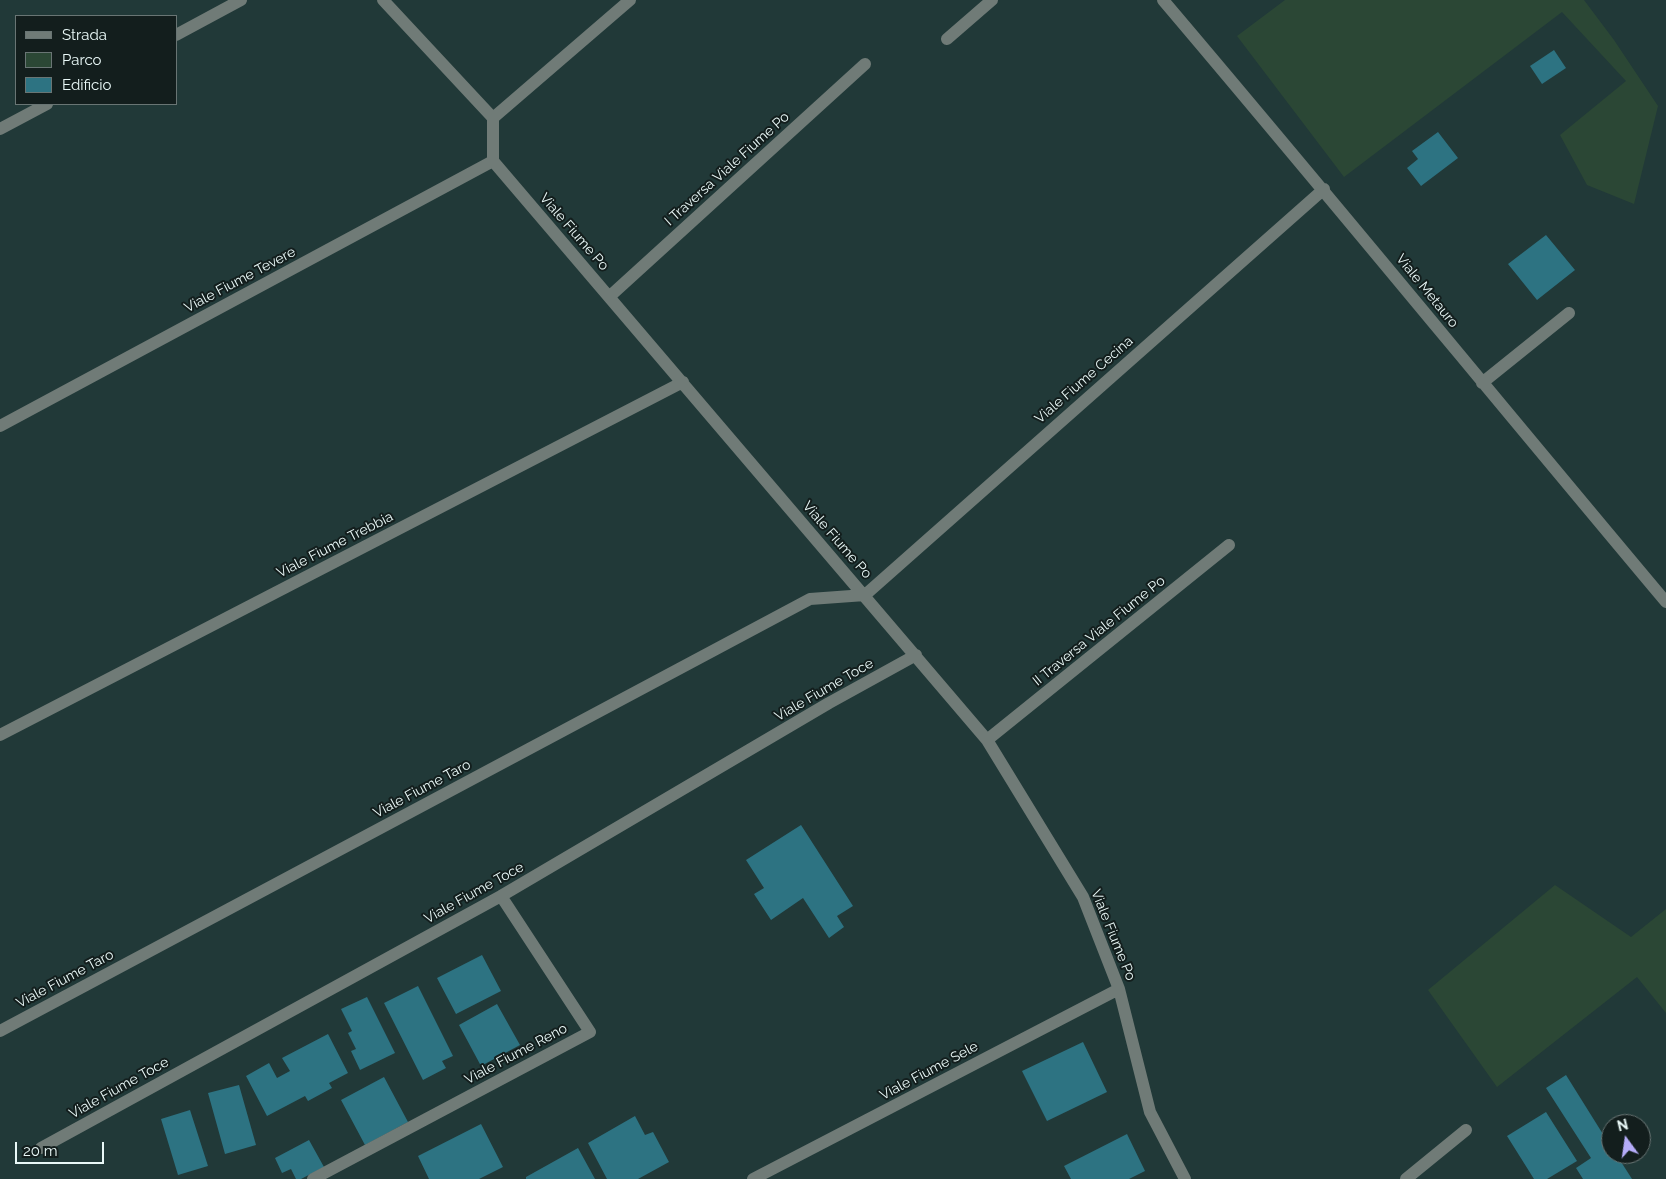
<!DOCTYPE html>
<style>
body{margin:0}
#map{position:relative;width:1666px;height:1179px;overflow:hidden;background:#213938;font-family:Raleway,sans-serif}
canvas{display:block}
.legend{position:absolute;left:15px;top:15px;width:162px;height:90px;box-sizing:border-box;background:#131e1d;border:1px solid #697574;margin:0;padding:6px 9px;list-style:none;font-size:15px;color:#e9f8f7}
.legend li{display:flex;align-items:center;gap:10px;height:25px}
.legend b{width:25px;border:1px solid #697574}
.north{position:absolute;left:1601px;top:1114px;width:50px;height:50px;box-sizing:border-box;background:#131e1d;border:1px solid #697574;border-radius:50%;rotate:346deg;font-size:14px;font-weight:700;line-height:20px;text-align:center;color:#e9f8f7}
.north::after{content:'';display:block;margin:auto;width:18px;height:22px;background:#b5acf8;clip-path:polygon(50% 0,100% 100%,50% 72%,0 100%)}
.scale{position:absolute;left:15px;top:1142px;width:89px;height:22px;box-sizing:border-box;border:2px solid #e9f8f7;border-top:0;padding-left:6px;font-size:15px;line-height:18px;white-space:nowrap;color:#e9f8f7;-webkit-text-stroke:4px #131e1d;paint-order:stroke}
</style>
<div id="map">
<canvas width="1666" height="1179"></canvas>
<ul class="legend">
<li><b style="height:6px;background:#707b77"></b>Strada</li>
<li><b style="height:14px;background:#2b4735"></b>Parco</li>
<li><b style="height:14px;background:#2d7382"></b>Edificio</li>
</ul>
<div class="north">N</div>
<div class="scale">20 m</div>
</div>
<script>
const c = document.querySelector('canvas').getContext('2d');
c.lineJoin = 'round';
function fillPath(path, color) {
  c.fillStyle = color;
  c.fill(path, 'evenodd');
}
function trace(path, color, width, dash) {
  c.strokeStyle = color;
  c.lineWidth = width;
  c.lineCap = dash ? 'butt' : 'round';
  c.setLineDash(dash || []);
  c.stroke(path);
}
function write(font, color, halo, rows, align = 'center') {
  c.font = font + ' Raleway,sans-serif';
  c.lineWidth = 4;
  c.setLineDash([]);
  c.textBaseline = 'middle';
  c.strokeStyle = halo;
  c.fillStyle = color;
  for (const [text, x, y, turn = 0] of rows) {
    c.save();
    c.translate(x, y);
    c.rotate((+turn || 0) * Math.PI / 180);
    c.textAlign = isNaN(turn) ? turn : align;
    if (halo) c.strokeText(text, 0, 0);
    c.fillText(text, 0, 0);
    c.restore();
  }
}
const green = new Path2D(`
 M 1285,0 L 1584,0 L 1614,40 L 1658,106 L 1634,204 L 1587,185 L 1560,135 L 1626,81 L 1562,12 L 1344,177 L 1237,36 Z
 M 1555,885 L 1631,937 L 1666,909 L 1666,1013 L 1637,977 L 1497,1087 L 1428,990 Z`);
const building = new Path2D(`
 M 1554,50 L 1566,68 L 1542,84 L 1530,66 Z
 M 1438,132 L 1458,158 L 1421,186 L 1407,168 L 1418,159 L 1412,151 Z
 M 1546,235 L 1575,270 L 1537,300 L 1508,264 Z
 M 801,825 L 853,906 L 837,916 L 844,927 L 829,938 L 803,898 L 771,920 L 754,894 L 764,888 L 746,860 Z
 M 482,955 L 501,991 L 456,1014 L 437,978 Z
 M 418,986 L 453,1056 L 442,1061 L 446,1068 L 423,1080 L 384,1003 Z
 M 367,997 L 395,1053 L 360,1070 L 351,1051 L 356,1049 L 348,1033 L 352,1031 L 341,1009 Z
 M 497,1004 L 520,1045 L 481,1066 L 459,1025 Z
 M 328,1034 L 348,1073 L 329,1083 L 332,1088 L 308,1101 L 305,1096 L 267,1116 L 246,1076 L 269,1063 L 277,1078 L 290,1071 L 282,1058 Z
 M 1083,1042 L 1107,1092 L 1047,1121 L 1022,1071 Z
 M 1566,1075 L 1611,1147 L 1611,1154 L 1616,1154 L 1632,1179 L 1583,1179 L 1576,1168 L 1591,1158 L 1546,1088 Z
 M 384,1077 L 408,1122 L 365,1145 L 341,1100 Z
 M 239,1085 L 256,1145 L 225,1154 L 208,1093 Z
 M 190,1110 L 208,1166 L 178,1175 L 161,1119 Z
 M 1546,1112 L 1577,1161 L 1547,1179 L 1534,1179 L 1507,1136 Z
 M 635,1116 L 645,1135 L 653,1132 L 669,1162 L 638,1179 L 607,1179 L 588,1143 Z
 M 481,1124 L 503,1167 L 479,1179 L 429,1179 L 418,1156 Z
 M 1127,1134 L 1145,1171 L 1129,1179 L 1071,1179 L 1064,1166 Z
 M 309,1140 L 324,1167 L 301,1179 L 296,1179 L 291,1169 L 282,1173 L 275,1158 Z
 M 578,1148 L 595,1179 L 526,1179 L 526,1177 Z`);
const minor = new Path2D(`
 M 383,0 L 493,118
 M 630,0 L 493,118 L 493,161 L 987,740 L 1083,897 L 1119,989 L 1150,1112 L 1185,1179
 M 1163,0 C 1332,199 1498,402 1666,602
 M 176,35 L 241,0
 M 947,39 L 992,0
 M 0,129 L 47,104
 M 609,297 L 865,64
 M 1482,383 L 1569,313
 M 0,426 L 493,161
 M 0,735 L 683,382
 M 987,740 L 1229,545
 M 0,1031 L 810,599 L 865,595 L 1324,189
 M 41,1148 L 501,896 L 829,703 L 916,655
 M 313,1179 L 590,1032 L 501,896
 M 753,1179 L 1119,989
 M 1406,1179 L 1466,1130`);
const streetNames = [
 ["I Traversa Viale Fiume Po",727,169,-42],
 ["Viale Fiume Po",574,232,49],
 ["Viale Fiume Tevere",240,280,-28],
 ["Viale Metauro",1427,291,51],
 ["Viale Fiume Cecina",1084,380,-41],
 ["Viale Fiume Po",837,540,49],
 ["Viale Fiume Trebbia",335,545,-27],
 ["II Traversa Viale Fiume Po",1099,631,-39],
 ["Viale Fiume Toce",824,690,-30],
 ["Viale Fiume Taro",422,789,-28],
 ["Viale Fiume Toce",474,893,-29],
 ["Viale Fiume Po",1113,935,68],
 ["Viale Fiume Taro",65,979,-28],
 ["Viale Fiume Reno",516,1054,-28],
 ["Viale Fiume Sele",929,1071,-28],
 ["Viale Fiume Toce",119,1088,-29]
];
fillPath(green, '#2b4735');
fillPath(building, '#2d7382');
trace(minor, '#707b77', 12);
write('14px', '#e9f8f7', '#131e1d', streetNames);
</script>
